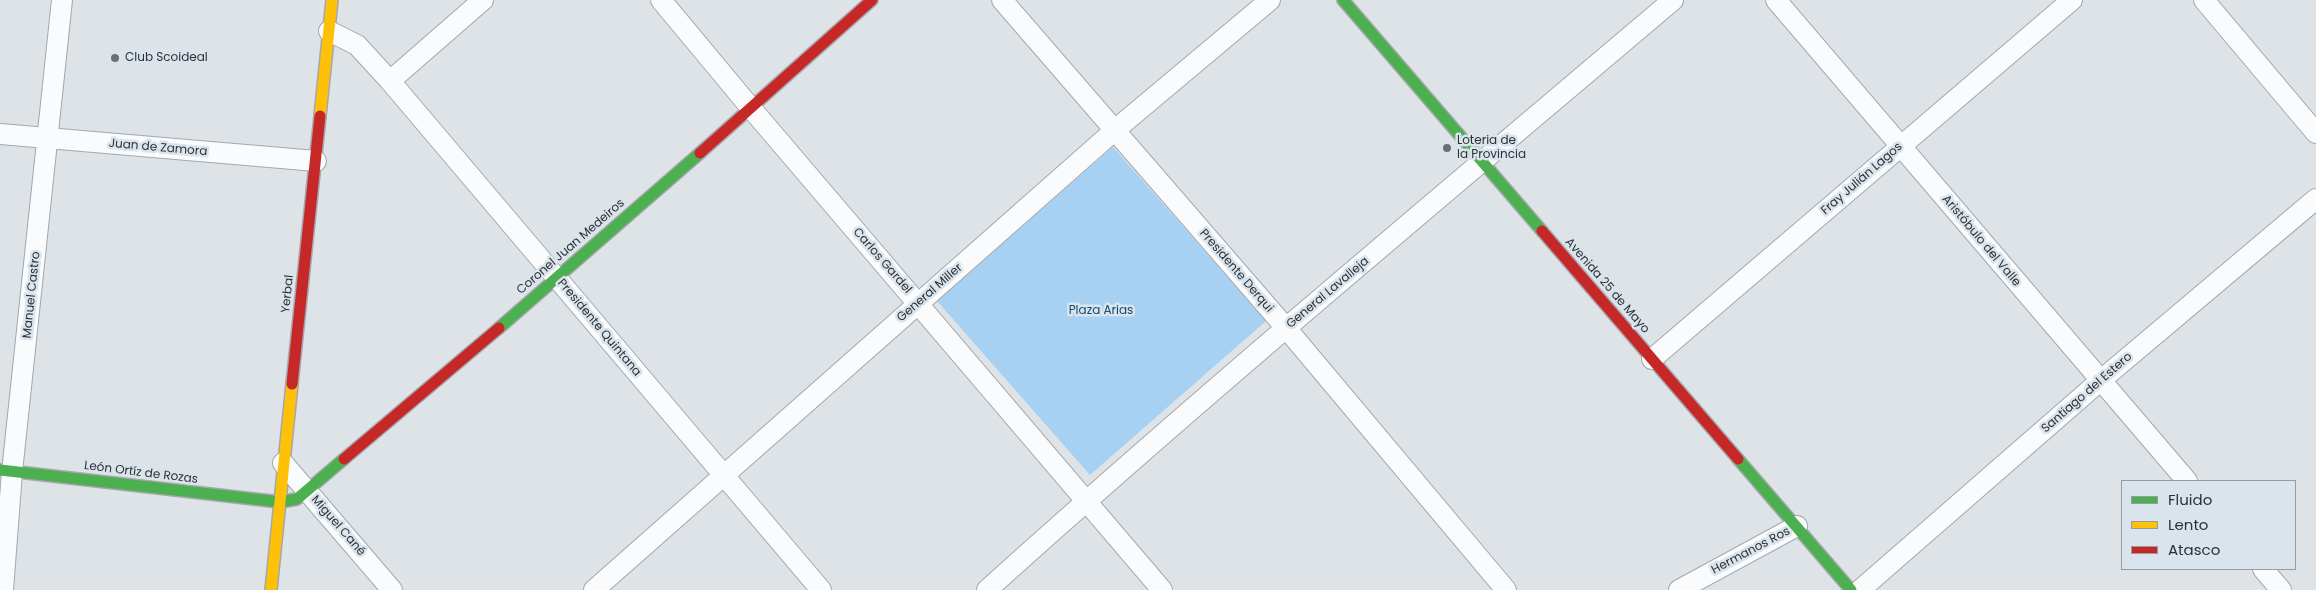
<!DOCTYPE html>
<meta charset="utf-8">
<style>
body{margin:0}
#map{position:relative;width:2316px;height:590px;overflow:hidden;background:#dee3e8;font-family:Poppins,sans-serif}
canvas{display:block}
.legend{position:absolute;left:2121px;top:480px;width:175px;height:90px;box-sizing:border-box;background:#dae4ec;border:1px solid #959ca3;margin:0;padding:6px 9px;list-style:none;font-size:15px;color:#2e3135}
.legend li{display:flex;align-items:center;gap:10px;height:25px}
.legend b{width:25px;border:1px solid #959ca3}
</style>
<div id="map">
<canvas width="2316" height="590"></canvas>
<ul class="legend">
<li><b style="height:6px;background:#4caf50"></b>Fluido</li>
<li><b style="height:6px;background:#ffc107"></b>Lento</li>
<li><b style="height:6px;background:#c62828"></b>Atasco</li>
</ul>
</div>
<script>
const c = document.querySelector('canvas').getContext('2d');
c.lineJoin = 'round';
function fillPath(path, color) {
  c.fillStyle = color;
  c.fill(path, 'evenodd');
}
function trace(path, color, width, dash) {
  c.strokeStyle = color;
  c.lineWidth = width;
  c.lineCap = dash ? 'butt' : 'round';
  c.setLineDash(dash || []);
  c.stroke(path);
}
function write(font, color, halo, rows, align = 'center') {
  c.font = font + ' Poppins,sans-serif';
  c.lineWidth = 5;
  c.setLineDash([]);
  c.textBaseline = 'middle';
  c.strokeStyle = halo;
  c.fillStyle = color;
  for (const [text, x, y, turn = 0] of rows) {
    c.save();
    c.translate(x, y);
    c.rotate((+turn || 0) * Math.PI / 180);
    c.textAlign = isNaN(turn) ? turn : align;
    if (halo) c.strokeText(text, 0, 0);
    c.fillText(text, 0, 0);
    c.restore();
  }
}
const green = new Path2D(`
 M 1113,147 L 1266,321 L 1090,475 L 937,301 Z`);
const street = new Path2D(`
 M 661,0 L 750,107 L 1162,590
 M 1002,0 L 1286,328 L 1506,590
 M 1776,0 L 2187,481
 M 2204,0 L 2316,133
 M 329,31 L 357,45 L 390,81 L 821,590
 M 390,81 L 483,0
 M 0,134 L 316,161
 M 1652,359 L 2072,0
 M 283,463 L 392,590
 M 2263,569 L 2281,590
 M 3,590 L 12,472 L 62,0
 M 594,590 L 1115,130 L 1270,0
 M 987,590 C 1211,388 1443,195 1673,0
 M 1679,590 L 1797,526
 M 1860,590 L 2100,381 L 2316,199`);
const fast = new Path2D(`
 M 1343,0 L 1542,231
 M 499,328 L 700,153
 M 1738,459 L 1851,590
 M 0,470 L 280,502 L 297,499 L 344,459`);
const slow = new Path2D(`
 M 320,116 L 332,0
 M 271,590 L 292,384`);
const jam = new Path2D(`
 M 700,153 L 872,0
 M 1542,231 L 1738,459
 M 292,384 L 320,116
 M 344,459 L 499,328`);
const markers = [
 [115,58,5,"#6c6f74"],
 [1447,148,5,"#6c6f74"]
];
const poiNames = [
 ["Club Scoideal",125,58],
 ["Loteria de",1457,141],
 ["la Provincia",1457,155]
];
const streetNames = [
 ["Juan de Zamora",158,148,5],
 ["Fray Julián Lagos",1862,179,-41],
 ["Aristóbulo del Valle",1981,241,50],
 ["Coronel Juan Medeiros",571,247,-41],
 ["Carlos Gardel",882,261,49],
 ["Presidente Derqui",1236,271,49],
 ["Avenida 25 de Mayo",1607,286,49],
 ["General Miller",930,293,-41],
 ["General Lavalleja",1328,293,-40],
 ["Yerbal",288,294,-84],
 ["Manuel Castro",32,295,-84],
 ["Presidente Quintana",599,328,50],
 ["Santiago del Estero",2087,393,-41],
 ["León Ortíz de Rozas",141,473,7],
 ["Miguel Cané",338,526,49],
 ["Hermanos Ros",1751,551,-28]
];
const parkNames = [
 ["Plaza Arias",1101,311]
];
fillPath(green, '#a6d1f2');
trace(street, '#a4a8ac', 22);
trace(fast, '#a4a8ac', 14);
trace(slow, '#a4a8ac', 14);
trace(jam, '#a4a8ac', 14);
trace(street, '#fafbfc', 20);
trace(fast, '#4caf50', 11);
trace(slow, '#ffc107', 11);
trace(jam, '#c62828', 11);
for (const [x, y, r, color] of markers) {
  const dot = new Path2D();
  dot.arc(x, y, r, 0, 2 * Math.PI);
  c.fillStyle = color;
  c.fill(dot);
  trace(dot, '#dae4ec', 2);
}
write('12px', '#2e3135', '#dae4ec', poiNames, 'left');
write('12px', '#2e3135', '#dae4ec', streetNames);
write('12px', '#124c72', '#dae4ec', parkNames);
</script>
